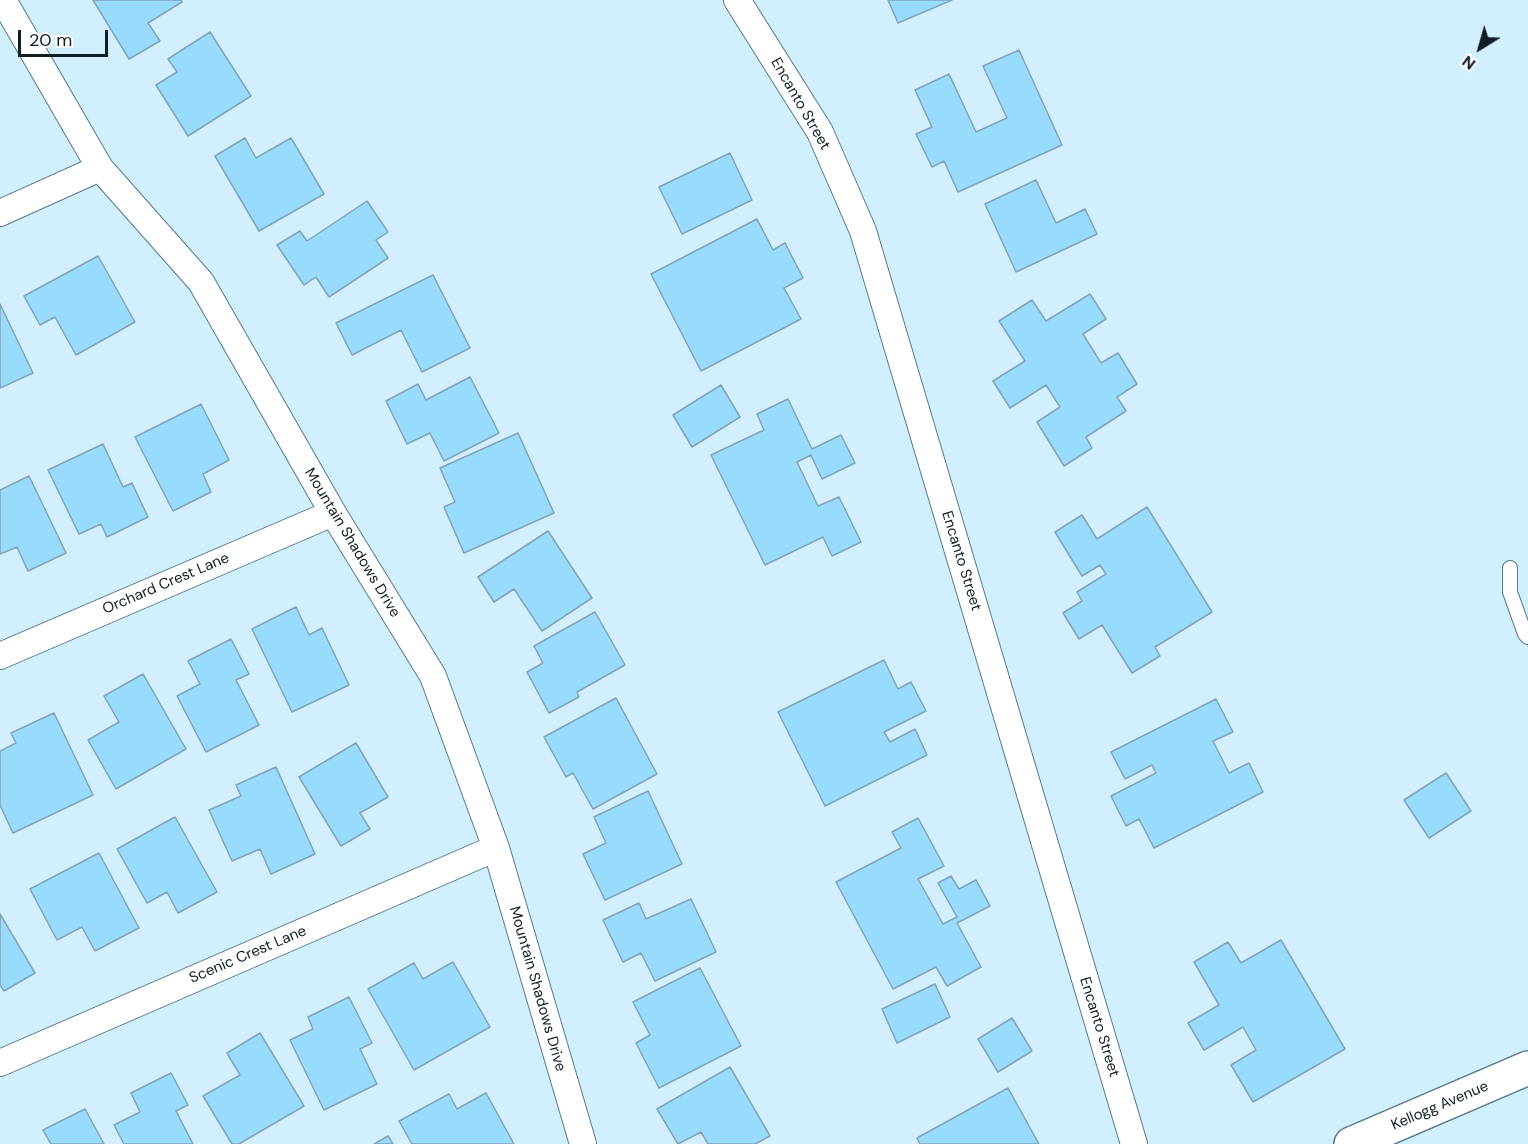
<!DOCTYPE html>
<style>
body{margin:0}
#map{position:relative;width:1528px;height:1144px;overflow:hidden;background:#d1efff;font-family:"DM Sans",sans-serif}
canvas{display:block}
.north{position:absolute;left:1450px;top:18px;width:60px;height:60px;-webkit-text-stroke:4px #fff;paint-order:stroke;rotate:217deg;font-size:16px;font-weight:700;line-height:24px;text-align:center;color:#0f1d24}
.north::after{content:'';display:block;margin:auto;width:21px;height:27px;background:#0f1d24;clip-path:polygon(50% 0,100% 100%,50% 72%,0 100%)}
.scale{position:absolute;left:18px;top:30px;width:90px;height:27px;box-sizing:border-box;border:3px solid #0f1d24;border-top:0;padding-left:8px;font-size:18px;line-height:21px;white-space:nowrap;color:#0f1d24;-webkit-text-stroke:4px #fff;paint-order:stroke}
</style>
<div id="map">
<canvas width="1528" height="1144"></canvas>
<div class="north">N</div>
<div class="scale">20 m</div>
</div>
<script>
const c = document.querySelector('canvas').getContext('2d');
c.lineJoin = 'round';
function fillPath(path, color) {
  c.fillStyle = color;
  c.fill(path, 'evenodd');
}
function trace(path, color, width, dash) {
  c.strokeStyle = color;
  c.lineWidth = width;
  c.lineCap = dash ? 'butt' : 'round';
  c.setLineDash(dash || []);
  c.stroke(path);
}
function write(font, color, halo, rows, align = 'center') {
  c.font = font + ' "DM Sans",sans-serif';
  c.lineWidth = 4.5;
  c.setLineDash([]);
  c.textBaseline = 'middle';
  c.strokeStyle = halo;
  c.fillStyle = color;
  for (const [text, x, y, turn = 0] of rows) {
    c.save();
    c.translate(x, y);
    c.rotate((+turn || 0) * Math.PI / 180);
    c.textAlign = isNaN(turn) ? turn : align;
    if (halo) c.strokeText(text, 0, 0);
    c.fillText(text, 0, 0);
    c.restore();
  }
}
const building = new Path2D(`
 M 93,0 L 181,0 L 182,2 L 148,23 L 160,41 L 129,59 Z
 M 888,0 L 952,0 L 898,23 Z
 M 210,32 L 251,96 L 188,136 L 156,85 L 177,72 L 168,59 Z
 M 1019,50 L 1062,145 L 958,192 L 944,161 L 932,167 L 916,134 L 932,127 L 915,90 L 949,74 L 976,132 L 1007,118 L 983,66 Z
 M 245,138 L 256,158 L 291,138 L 324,194 L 259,231 L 215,156 Z
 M 730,153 L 752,200 L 682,234 L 659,187 Z
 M 1036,180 L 1056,223 L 1085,209 L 1097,234 L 1016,272 L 985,204 Z
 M 367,201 L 388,232 L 376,240 L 388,258 L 329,297 L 316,277 L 304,285 L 277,245 L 300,231 L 307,241 Z
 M 757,219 L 773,250 L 785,243 L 803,278 L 784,288 L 801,319 L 701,371 L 651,274 Z
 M 98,256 L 135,322 L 76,355 L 55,317 L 40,325 L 24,296 Z
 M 433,275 L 470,348 L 422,372 L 401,330 L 352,355 L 336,323 Z
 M 1090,294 L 1106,319 L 1083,334 L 1101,363 L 1118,353 L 1137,384 L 1117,397 L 1126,411 L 1086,437 L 1092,448 L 1064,466 L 1037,422 L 1060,407 L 1046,385 L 1010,408 L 993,381 L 1025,361 L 999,321 L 1032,300 L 1046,321 Z
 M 0,304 L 33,373 L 0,388 Z
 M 470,377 L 499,433 L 444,461 L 430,433 L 407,444 L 386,401 L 418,384 L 426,400 Z
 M 721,385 L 740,417 L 692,447 L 673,415 Z
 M 788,399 L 812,449 L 841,435 L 855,463 L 822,479 L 811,455 L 797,462 L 818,506 L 839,497 L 861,542 L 832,556 L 823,537 L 765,565 L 711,455 L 764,430 L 757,414 Z
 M 201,404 L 229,460 L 203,474 L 211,492 L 173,511 L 135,437 Z
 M 518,433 L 554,513 L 464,553 L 444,507 L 455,502 L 440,468 Z
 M 103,444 L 123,487 L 132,483 L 148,517 L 107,537 L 101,524 L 79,534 L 48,470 Z
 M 29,476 L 66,553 L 28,571 L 17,547 L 0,554 L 0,490 Z
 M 1147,507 L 1212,612 L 1155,647 L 1160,656 L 1132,673 L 1102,625 L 1079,639 L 1063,613 L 1082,601 L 1077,592 L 1106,574 L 1100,565 L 1082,576 L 1055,532 L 1082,515 L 1097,539 Z
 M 548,531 L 592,598 L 542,631 L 514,589 L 494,602 L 478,577 Z
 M 296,607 L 309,635 L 322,628 L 349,685 L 292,712 L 252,629 Z
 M 595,612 L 625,665 L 577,692 L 579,697 L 549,713 L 527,672 L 543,663 L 534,646 Z
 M 231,639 L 249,674 L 236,680 L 259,725 L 206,752 L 177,696 L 200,684 L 188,661 Z
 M 884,660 L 898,689 L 911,682 L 926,711 L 884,732 L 890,742 L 915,729 L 927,755 L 825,806 L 778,712 Z
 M 143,674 L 186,749 L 116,789 L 88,740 L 119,722 L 104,696 Z
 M 616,698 L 657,774 L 593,809 L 573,773 L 566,777 L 544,737 Z
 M 1216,699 L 1233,732 L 1213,741 L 1229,773 L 1249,763 L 1263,792 L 1154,848 L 1139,819 L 1126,826 L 1111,796 L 1156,773 L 1152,765 L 1125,779 L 1111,752 Z
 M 54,713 L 93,795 L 13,833 L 0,805 L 0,751 L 16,743 L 11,733 Z
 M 356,743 L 388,797 L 360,813 L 370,829 L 341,846 L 299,777 Z
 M 276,767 L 315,854 L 271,874 L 260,849 L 232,861 L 209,810 L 241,796 L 236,785 Z
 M 1446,773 L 1471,811 L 1429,838 L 1404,800 Z
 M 648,791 L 682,864 L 605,900 L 583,854 L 606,843 L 594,817 Z
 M 175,817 L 217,892 L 178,913 L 167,892 L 147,903 L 117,849 Z
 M 918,818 L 944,866 L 918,879 L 943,924 L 957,917 L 938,883 L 951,876 L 959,889 L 976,880 L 990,906 L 957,923 L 981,967 L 947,986 L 936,967 L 893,989 L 836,882 L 901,848 L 892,832 Z
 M 99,853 L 139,928 L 95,951 L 82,927 L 57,940 L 30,889 Z
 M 691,899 L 716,952 L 655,981 L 641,953 L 623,962 L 603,920 L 639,903 L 646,919 Z
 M 0,914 L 35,973 L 4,991 L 0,985 Z
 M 1281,940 L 1345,1049 L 1253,1102 L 1231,1065 L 1256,1050 L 1243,1027 L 1204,1050 L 1188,1023 L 1219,1005 L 1194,962 L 1228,942 L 1241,963 Z
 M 453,962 L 490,1027 L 414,1070 L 368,989 L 414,963 L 423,979 Z
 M 700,968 L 741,1046 L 659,1088 L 636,1043 L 650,1035 L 633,1002 Z
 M 935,984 L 950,1017 L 897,1043 L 882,1009 Z
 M 349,997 L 372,1043 L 360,1049 L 377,1084 L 324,1110 L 290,1040 L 313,1029 L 308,1017 Z
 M 1012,1018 L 1032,1051 L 998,1072 L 978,1039 Z
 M 260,1033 L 304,1106 L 239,1144 L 232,1144 L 203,1096 L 240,1075 L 227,1053 Z
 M 730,1067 L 770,1136 L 755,1144 L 708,1144 L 701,1132 L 678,1144 L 657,1109 Z
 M 171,1073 L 188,1105 L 176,1111 L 193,1144 L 124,1144 L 114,1125 L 140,1112 L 131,1093 Z
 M 1008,1088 L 1039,1144 L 920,1144 L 917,1138 Z
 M 486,1093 L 514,1144 L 412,1144 L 399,1121 L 449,1094 L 457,1109 Z
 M 85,1109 L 104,1144 L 51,1144 L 43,1130 Z
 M 388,1136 L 393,1144 L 374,1144 Z`);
const lane = new Path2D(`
 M 1510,568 L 1510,592 L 1525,634 L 1528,637`);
const street = new Path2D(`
 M 3,0 L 100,168 L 201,282 L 333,513 L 433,676 L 496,848 L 583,1144
 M 737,0 L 820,132 L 863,231 L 1134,1144
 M 0,213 L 100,168
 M 0,656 L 333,513
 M 0,1063 L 496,848`);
const secondary = new Path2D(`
 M 1351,1144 L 1528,1068`);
const streetNames = [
 ["Encanto Street",800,104,60],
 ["Mountain Shadows Drive",352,543,59],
 ["Encanto Street",961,561,73],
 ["Orchard Crest Lane",166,584,-23],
 ["Scenic Crest Lane",248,955,-23],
 ["Mountain Shadows Drive",537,989,74],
 ["Encanto Street",1099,1027,73],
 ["Kellogg Avenue",1440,1106,-23]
];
fillPath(building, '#99dbfd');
trace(building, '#80a4b6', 1.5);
trace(lane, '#57798b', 16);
trace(street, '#57798b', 28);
trace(secondary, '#57798b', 36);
trace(lane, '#fff', 14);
trace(street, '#fff', 26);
trace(secondary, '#fff', 33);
write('15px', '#0f1d24', '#fff', streetNames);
</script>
